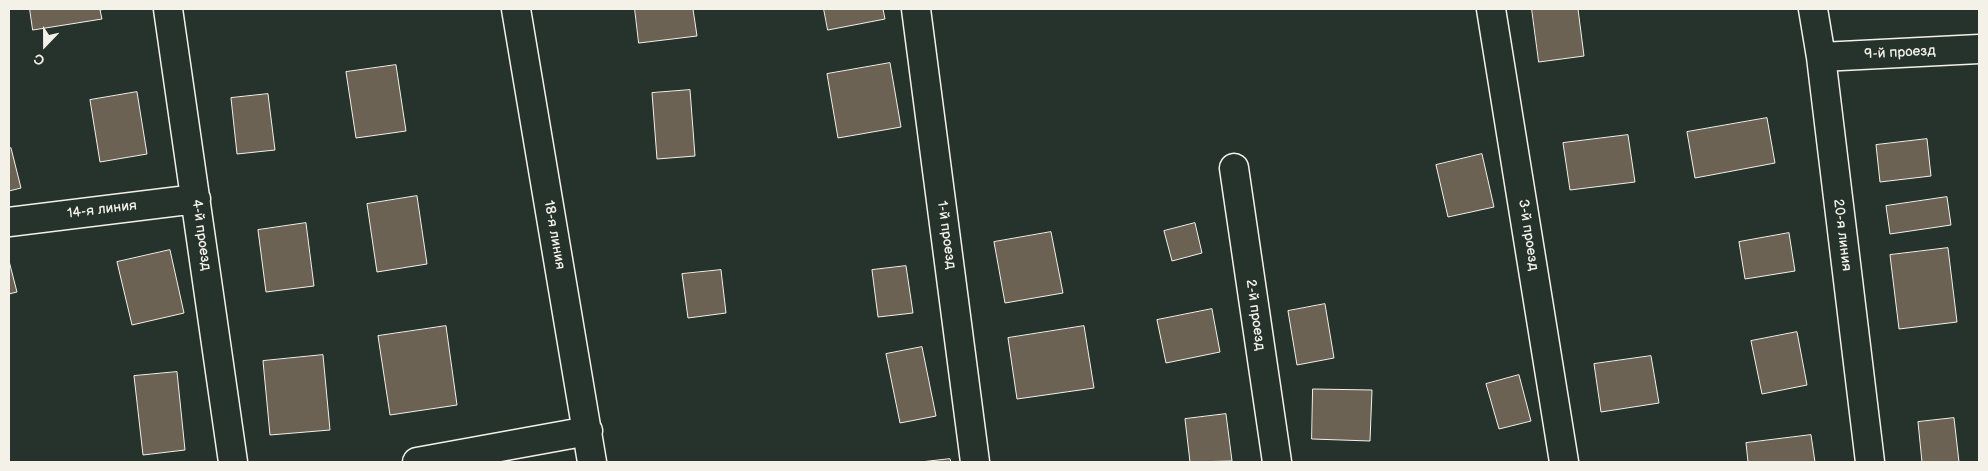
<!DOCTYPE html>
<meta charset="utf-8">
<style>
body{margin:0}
#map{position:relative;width:1988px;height:471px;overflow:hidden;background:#26332d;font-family:"Balsamiq Sans",sans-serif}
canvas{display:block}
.frame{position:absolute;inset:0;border:10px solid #f4f1e8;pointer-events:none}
.north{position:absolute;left:20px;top:20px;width:50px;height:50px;-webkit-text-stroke:4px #26332d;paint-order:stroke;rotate:202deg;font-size:14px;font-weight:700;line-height:20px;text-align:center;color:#f4f1e8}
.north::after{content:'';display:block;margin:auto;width:18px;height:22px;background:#f4f1e8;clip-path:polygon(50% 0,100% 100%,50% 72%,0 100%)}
</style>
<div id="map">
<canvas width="1988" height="471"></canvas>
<div class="frame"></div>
<div class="north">С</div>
</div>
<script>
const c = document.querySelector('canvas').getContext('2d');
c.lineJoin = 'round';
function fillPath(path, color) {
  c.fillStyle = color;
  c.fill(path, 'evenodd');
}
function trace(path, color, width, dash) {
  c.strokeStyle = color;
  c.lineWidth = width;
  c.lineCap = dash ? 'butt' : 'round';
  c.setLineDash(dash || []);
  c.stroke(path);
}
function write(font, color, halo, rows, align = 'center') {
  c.font = font + ' "Balsamiq Sans",sans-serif';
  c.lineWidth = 4.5;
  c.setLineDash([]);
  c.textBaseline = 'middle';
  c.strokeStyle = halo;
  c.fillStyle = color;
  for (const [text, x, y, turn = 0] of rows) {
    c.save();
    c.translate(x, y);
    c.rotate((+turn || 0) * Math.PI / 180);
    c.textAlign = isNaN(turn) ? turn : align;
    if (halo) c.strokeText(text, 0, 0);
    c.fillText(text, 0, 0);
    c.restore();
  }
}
const building = new Path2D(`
 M 30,9 L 106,9 L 100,10 L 102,19 L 33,30 Z
 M 635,9 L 693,9 L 697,36 L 639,43 Z
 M 824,9 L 883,9 L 885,19 L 828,30 Z
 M 1532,9 L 1578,9 L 1584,56 L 1539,62 Z
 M 890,63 L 901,127 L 838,138 L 827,74 Z
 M 396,65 L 406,131 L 356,138 L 346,72 Z
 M 690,90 L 695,156 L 657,159 L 652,93 Z
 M 137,92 L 147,154 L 100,162 L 90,100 Z
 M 268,94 L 275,150 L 237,154 L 231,98 Z
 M 1767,118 L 1775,163 L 1695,178 L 1687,132 Z
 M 1628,135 L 1635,182 L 1570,190 L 1563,143 Z
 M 1927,139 L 1931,176 L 1880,182 L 1876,145 Z
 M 11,148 L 21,188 L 9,191 L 9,149 Z
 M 1482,154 L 1494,207 L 1448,217 L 1436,165 Z
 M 417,196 L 427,264 L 377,272 L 367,204 Z
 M 1947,197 L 1951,225 L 1890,234 L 1886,206 Z
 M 306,223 L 314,286 L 266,292 L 258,230 Z
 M 1195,223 L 1202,253 L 1172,261 L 1164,231 Z
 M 1051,232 L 1063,293 L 1005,303 L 994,242 Z
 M 1789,233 L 1795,271 L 1745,279 L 1739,242 Z
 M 1948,248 L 1957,322 L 1899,329 L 1890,255 Z
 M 170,250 L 184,313 L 132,325 L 117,262 Z
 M 9,261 L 17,292 L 9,294 Z
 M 906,266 L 913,313 L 878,317 L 872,270 Z
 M 721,270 L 726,313 L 688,318 L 682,274 Z
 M 1325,304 L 1334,358 L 1297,365 L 1288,311 Z
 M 1212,309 L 1220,352 L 1166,363 L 1157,320 Z
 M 446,326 L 457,405 L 390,415 L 378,336 Z
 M 1084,326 L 1094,388 L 1017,399 L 1008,338 Z
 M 1797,332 L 1807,385 L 1762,394 L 1751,341 Z
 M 922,347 L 936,416 L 900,423 L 886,354 Z
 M 323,355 L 330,430 L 270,435 L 263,361 Z
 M 1651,356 L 1659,403 L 1601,412 L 1594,364 Z
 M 177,372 L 185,450 L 143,455 L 134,376 Z
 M 1519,375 L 1531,421 L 1499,429 L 1486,384 Z
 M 1313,389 L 1372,390 L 1370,441 L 1312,439 Z
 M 1226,414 L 1232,461 L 1190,462 L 1185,419 Z
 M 1954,418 L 1959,462 L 1922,462 L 1918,422 Z
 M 1811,435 L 1815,462 L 1748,462 L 1746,443 Z
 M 950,459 L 951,462 L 921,462 Z`);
const minor = new Path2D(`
 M 168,9 L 233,462
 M 516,9 L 592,462
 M 916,9 L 975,462
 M 1491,9 L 1564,462
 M 1813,9 L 1821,57 L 1870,462
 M 1821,57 L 1979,49
 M 1234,168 L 1277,462
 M 9,222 L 196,199
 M 417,462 L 588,431`);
const streetNames = [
 ["9-й проезд",1900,53,-3],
 ["14-я линия",102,210,-7],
 ["4-й проезд",201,235,82],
 ["18-я линия",554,235,80],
 ["1-й проезд",946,235,82],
 ["3-й проезд",1528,235,81],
 ["20-я линия",1842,235,83],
 ["2-й проезд",1255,315,82]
];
fillPath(building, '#6b6254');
trace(building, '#f4f1e8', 1);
trace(minor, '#f4f1e8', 31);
trace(minor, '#26332d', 28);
write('14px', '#f4f1e8', '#26332d', streetNames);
</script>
